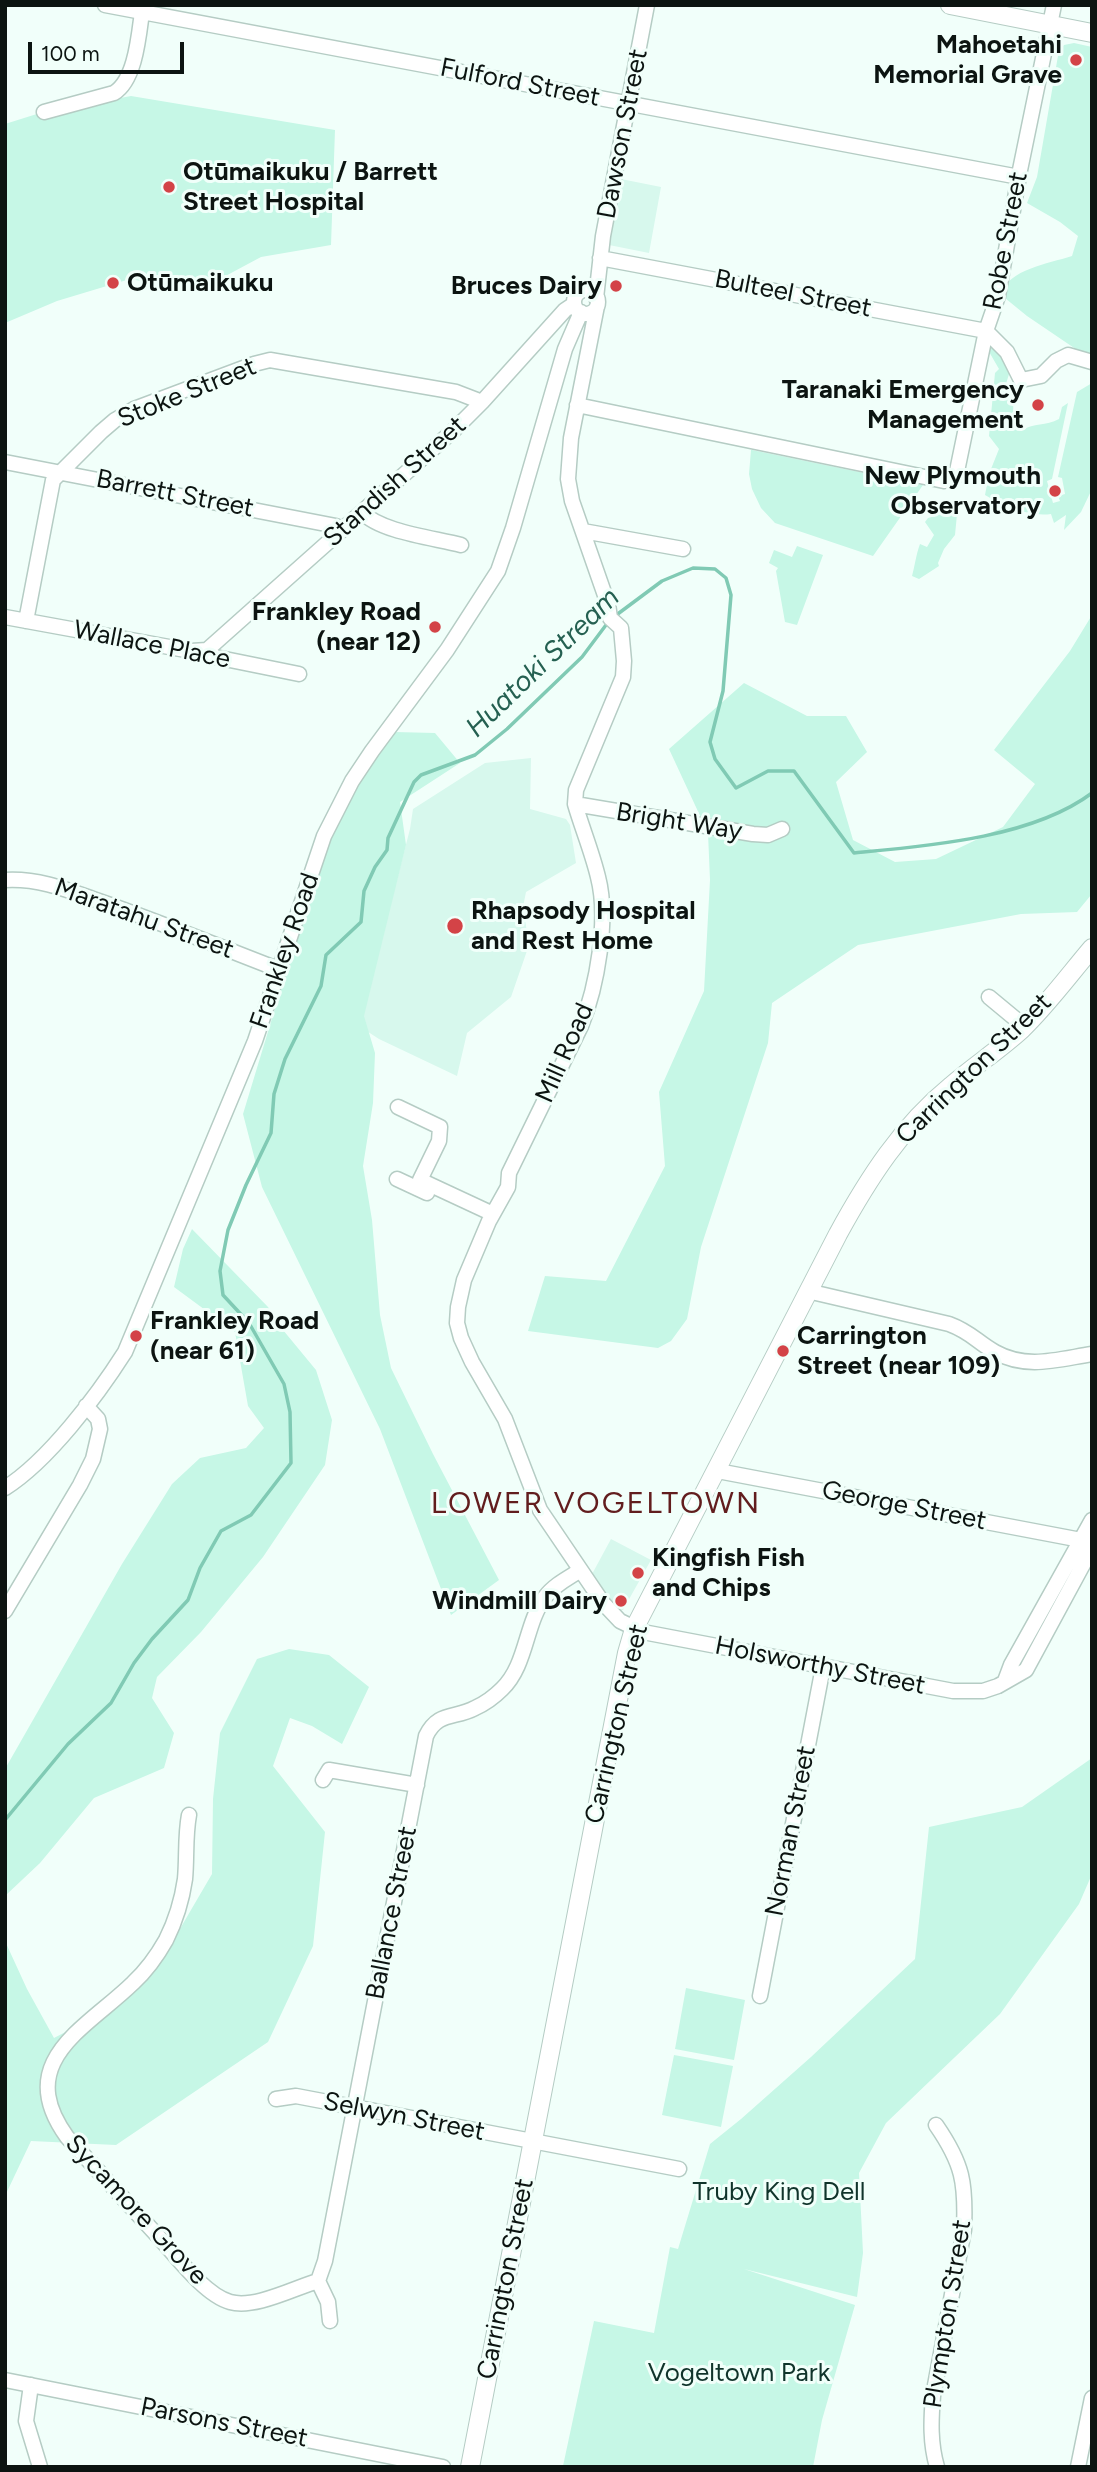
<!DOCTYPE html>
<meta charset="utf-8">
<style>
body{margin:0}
#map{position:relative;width:1097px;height:2472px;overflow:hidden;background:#f1fffa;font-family:Figtree,sans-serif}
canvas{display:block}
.frame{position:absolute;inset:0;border:7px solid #0c1411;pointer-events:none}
.scale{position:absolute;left:28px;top:42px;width:156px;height:32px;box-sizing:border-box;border:4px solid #0c1411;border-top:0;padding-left:9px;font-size:21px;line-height:24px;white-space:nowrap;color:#0c1411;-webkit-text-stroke:5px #f1fffa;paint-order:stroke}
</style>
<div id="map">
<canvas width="1097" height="2472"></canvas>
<div class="frame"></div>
<div class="scale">100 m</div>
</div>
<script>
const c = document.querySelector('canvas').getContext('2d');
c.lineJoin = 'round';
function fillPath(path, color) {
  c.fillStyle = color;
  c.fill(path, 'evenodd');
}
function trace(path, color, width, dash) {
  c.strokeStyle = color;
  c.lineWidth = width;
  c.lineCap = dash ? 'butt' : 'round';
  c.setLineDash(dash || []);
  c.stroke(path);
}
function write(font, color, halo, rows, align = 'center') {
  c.font = font + ' Figtree,sans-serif';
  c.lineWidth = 6;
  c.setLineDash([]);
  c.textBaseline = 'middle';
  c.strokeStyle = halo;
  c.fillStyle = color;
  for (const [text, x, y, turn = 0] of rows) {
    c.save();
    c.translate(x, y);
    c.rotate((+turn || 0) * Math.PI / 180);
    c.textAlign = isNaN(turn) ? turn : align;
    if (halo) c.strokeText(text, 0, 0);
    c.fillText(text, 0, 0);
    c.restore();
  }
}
const built = new Path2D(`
 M 616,178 L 661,187 L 649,253 L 604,244 Z
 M 531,758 L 530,809 L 566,819 L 570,825 L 576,863 L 526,892 L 523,907 L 529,945 L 511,997 L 467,1033 L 457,1076 L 379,1039 L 359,1026 L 410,829 L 413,809 L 485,763 Z
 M 611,1539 L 651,1560 L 623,1610 L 617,1611 L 591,1576 Z`);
const green = new Path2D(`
 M 1074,43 L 1092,47 L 1092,355 L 1086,356 L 1027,316 L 1000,294 C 1010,269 1047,264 1072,256 L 1078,236 L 1060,222 L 1027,203 L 1037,177 L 1059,50 L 1064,45 Z
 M 131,96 L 335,130 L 331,245 L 261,257 L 218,280 L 170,286 L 130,279 L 57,301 L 5,323 L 5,124 L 40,113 Z
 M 991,344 L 997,345 L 1010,371 L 1005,387 L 1014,395 C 1012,409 1013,420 1023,430 C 1033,423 1046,426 1059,419 L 1062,407 L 1068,403 L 1052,479 L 1047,481 L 1053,503 L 1060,501 L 1058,496 L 1065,494 L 1062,478 L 1058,477 L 1077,392 L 1092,383 L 1092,489 L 1081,512 L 1064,530 L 1066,515 L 1054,523 L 1051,514 C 1029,517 1004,506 985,495 L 989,474 L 999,449 L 989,436 L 995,373 L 999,369 L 988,350 Z
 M 751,450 L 752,450 L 923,485 L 873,556 L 775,523 L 761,508 L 752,489 L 749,474 Z
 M 947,501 L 957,502 L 958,504 L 955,535 L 944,549 L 938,563 L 939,566 L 919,579 L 912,576 C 915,565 916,555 920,544 L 927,547 L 934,535 L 925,522 L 928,518 L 935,516 Z
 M 797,546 L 823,555 L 797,625 L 785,622 L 776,571 L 778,568 L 769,563 L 774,550 L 792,557 Z
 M 1092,615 L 1091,895 L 1077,912 L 1021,914 L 858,945 L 772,1003 L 768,1043 L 701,1247 L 687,1319 L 671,1341 L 658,1348 L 528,1331 L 545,1276 L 606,1281 L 665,1166 L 659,1092 L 704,991 L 710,880 L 708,833 L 669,749 L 744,683 L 807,716 L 846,716 L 867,752 L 836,782 L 853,840 L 895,862 L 936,859 L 1003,827 L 1035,784 L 994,750 L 1070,651 Z
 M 395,732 L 435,733 L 460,763 L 400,802 L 406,845 L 364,1016 L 375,1053 L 373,1103 L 363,1166 L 372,1220 L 380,1315 L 391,1368 L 433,1454 L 499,1580 L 451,1615 L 380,1429 L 262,1187 L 243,1114 L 335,811 Z
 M 192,1229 L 268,1307 L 283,1330 L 316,1370 L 332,1420 L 325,1465 L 263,1557 L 201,1632 L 157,1677 L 152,1698 L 174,1733 L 164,1768 L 94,1798 L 40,1863 L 5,1896 L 5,1769 L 122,1564 L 172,1484 L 200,1458 L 246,1448 L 264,1428 L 248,1406 L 235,1332 L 174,1287 L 183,1249 Z
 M 289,1649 L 329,1655 L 369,1687 L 342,1744 L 312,1726 L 290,1718 L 273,1766 L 325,1832 L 313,1946 L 268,2042 L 116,2145 L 31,2141 L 5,2196 L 5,1941 L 27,1989 L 54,2038 L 98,2015 L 167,1951 L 212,1874 L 213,1799 L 220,1733 L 257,1659 Z
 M 1092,1758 L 1092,1874 L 1079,1904 L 1000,2014 L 886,2123 L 859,2173 L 863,2253 L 857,2297 L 744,2269 L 855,2305 L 822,2420 L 813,2467 L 563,2466 L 594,2321 L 654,2333 L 670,2247 L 678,2249 L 710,2144 L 741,2119 L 811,2057 L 915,1959 L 929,1827 L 1022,1807 Z
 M 686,1988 L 745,2000 L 734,2060 L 675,2049 Z
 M 674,2055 L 733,2066 L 721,2127 L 662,2115 Z`);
const stream = new Path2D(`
 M 615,616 L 662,581 L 693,568 L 715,569 L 726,578 L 731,595 L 723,691 L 710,742 L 715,759 L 736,788 L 768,771 L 794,771 L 854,853 C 928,846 1032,838 1092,793
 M 5,1820 L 68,1744 L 111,1703 L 134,1663 L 152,1639 L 188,1600 L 200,1568 L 221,1531 L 251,1515 L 291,1463 L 290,1412 L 284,1384 L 249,1323 L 223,1295 L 220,1271 L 228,1230 L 246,1185 L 271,1133 L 274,1094 L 285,1059 L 321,986 L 326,955 L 361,922 L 364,891 L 375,867 L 387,850 L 388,838 L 414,782 L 421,775 L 475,755 L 507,729 L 582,657 L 609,621`);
const minor = new Path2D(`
 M 105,5 L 1019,177
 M 44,112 L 114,93 C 137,79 139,30 143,5
 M 600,258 L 986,331 L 1007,352 L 1021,380 L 1041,376 L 1056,361 L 1068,355 L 1092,362
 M574 302a12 12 0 1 1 24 0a12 12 0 1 1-24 0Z
 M 596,298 L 603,236 L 647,5
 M 597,306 L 571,438 L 568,479 L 572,501 L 608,604 L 610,618 L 621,628 L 624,661 L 623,677 L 576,790 L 575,804 C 582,828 592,852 598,877 C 609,919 597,987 581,1026 L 509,1173 L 508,1187 L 489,1221 L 464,1280 L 458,1307 L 457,1323 L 461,1338 L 472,1362 L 505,1419 L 540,1510 L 603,1603 L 620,1621 L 643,1632 L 953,1691 L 983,1691 L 998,1686 L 1026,1670 L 1092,1548
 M 577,405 L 944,481 L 956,476 L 986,331 L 998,296 L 1020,170 L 1054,5
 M 5,462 L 336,526 L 341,531
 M 362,512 C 380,532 435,538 461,545
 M 583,531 L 683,549
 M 5,617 L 191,651 L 207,650 L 215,657 L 299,674
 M 26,621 L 53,480 L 101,432 L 115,420 L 134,409 L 254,364 L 270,360 L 456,392 L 482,402
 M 207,650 L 454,430 L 482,402 L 565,310 L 574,304
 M 575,804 L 753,834 L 768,835 L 782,829
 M 5,880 C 39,878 68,890 99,901 C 160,922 220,947 280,970
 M 989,997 L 1024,1026
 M 398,1107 L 440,1127 L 439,1141 L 420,1180 L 493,1214
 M 397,1179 L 427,1193
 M 809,1289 L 816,1293 L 949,1324 C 971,1332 977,1342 995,1352 C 1027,1370 1059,1359 1092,1354
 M 716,1468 L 723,1472 L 1081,1540 L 1092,1544
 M 5,1488 C 48,1461 97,1396 125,1352 L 255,1041 L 324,836 L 352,781 L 372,751 L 447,650 L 498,571 L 513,528 L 565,349 L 581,312
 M 5,1611 L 80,1485 L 93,1459 L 100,1429 L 98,1419 L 86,1406
 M 1005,1681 L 1011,1665 L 1092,1520
 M 323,1780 L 329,1770 L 417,1785
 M 189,1815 C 185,1836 187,1858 185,1879 C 182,1900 175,1922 166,1940 C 157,1956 146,1971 133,1983 C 87,2028 12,2061 67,2137 C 96,2169 126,2201 155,2233 C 174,2253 204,2295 230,2302 C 255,2309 294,2288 318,2281
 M 760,1996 L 823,1667
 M 276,2099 L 296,2096 L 679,2169
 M 936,2125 C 963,2164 966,2183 964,2230 L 933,2396 C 931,2420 930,2443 937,2467
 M 330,2321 L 328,2302 L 318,2281 L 325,2261 L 426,1736 C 438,1711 455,1719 475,1708 C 484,1704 495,1696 502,1689 C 527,1665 525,1624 545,1597 C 554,1585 568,1578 579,1571
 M 5,2380 L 443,2467
 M 31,2385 L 26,2421 L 40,2467
 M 1078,2467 L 1092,2398`);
const major = new Path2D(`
 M 950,5 L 1092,33
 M 470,2467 L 627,1653 L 634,1629 L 838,1234 C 868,1179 902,1126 951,1086 C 974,1066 999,1050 1022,1029 C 1047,1005 1069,975 1092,948`);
const markers = [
 [1076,60,7,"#d34347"],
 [169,187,7,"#d34347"],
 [113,283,7,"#d34347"],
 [616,286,7,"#d34347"],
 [1038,405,7,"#d34347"],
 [1055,491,7,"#d34347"],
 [435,627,7,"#d34347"],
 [455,926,9,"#d34347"],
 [136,1336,7,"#d34347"],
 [783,1351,7,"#d34347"],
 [638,1573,7,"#d34347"],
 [621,1601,7,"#d34347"]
];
const poiNames = [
 ["Mahoetahi",1062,45],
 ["Memorial Grave",1062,75],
 ["Otūmaikuku / Barrett",183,172,"left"],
 ["Street Hospital",183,202,"left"],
 ["Otūmaikuku",127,283,"left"],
 ["Bruces Dairy",602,286],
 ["Taranaki Emergency",1024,390],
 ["Management",1024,420],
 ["New Plymouth",1041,476],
 ["Observatory",1041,506],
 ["Frankley Road",421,612],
 ["(near 12)",421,642],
 ["Rhapsody Hospital",471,911,"left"],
 ["and Rest Home",471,941,"left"],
 ["Frankley Road",150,1321,"left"],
 ["(near 61)",150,1351,"left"],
 ["Carrington",797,1336,"left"],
 ["Street (near 109)",797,1366,"left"],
 ["Kingfish Fish",652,1558,"left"],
 ["and Chips",652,1588,"left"],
 ["Windmill Dairy",607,1601]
];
const streetNames = [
 ["Fulford Street",520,83,11],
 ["Dawson Street",623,134,-79],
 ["Robe Street",1006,241,-79],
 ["Bulteel Street",793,294,11],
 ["Stoke Street",187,393,-22],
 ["Standish Street",395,482,-42],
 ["Barrett Street",175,494,11],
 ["Wallace Place",152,645,11],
 ["Bright Way",679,822,9],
 ["Maratahu Street",144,919,20],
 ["Frankley Road",285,951,-71],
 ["Mill Road",565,1053,-66],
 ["Carrington Street",974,1069,-44],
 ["George Street",904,1506,11],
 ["Holsworthy Street",820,1666,11],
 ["Carrington Street",617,1724,-77],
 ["Norman Street",791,1831,-79],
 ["Ballance Street",392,1913,-79],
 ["Selwyn Street",404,2117,11],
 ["Sycamore Grove",136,2210,47],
 ["Carrington Street",506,2279,-79],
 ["Plympton Street",948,2314,-81],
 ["Parsons Street",224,2423,11]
];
const parkNames = [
 ["Truby King Dell",779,2192],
 ["Vogeltown Park",739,2373]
];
const waterNames = [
 ["Huatoki Stream",543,663,-44]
];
const quarterNames = [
 ["LOWER VOGELTOWN",596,1504]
];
fillPath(built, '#d7f8ed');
fillPath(green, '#c6f7e6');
trace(stream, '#80cab4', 3.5);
trace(minor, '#b5ccc4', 17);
trace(major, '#b5ccc4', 20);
trace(minor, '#fff', 14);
trace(major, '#fff', 18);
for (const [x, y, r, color] of markers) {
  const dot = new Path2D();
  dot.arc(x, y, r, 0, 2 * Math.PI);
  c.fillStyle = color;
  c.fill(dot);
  trace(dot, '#f1fffa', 2.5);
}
write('bold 26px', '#0c1411', '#f1fffa', poiNames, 'right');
write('26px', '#0c1411', '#f1fffa', streetNames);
write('26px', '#10342b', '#f1fffa', parkNames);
write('italic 28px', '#256051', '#f1fffa', waterNames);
c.letterSpacing = '2px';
write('30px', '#621d1e', '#f1fffa', quarterNames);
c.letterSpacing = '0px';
</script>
